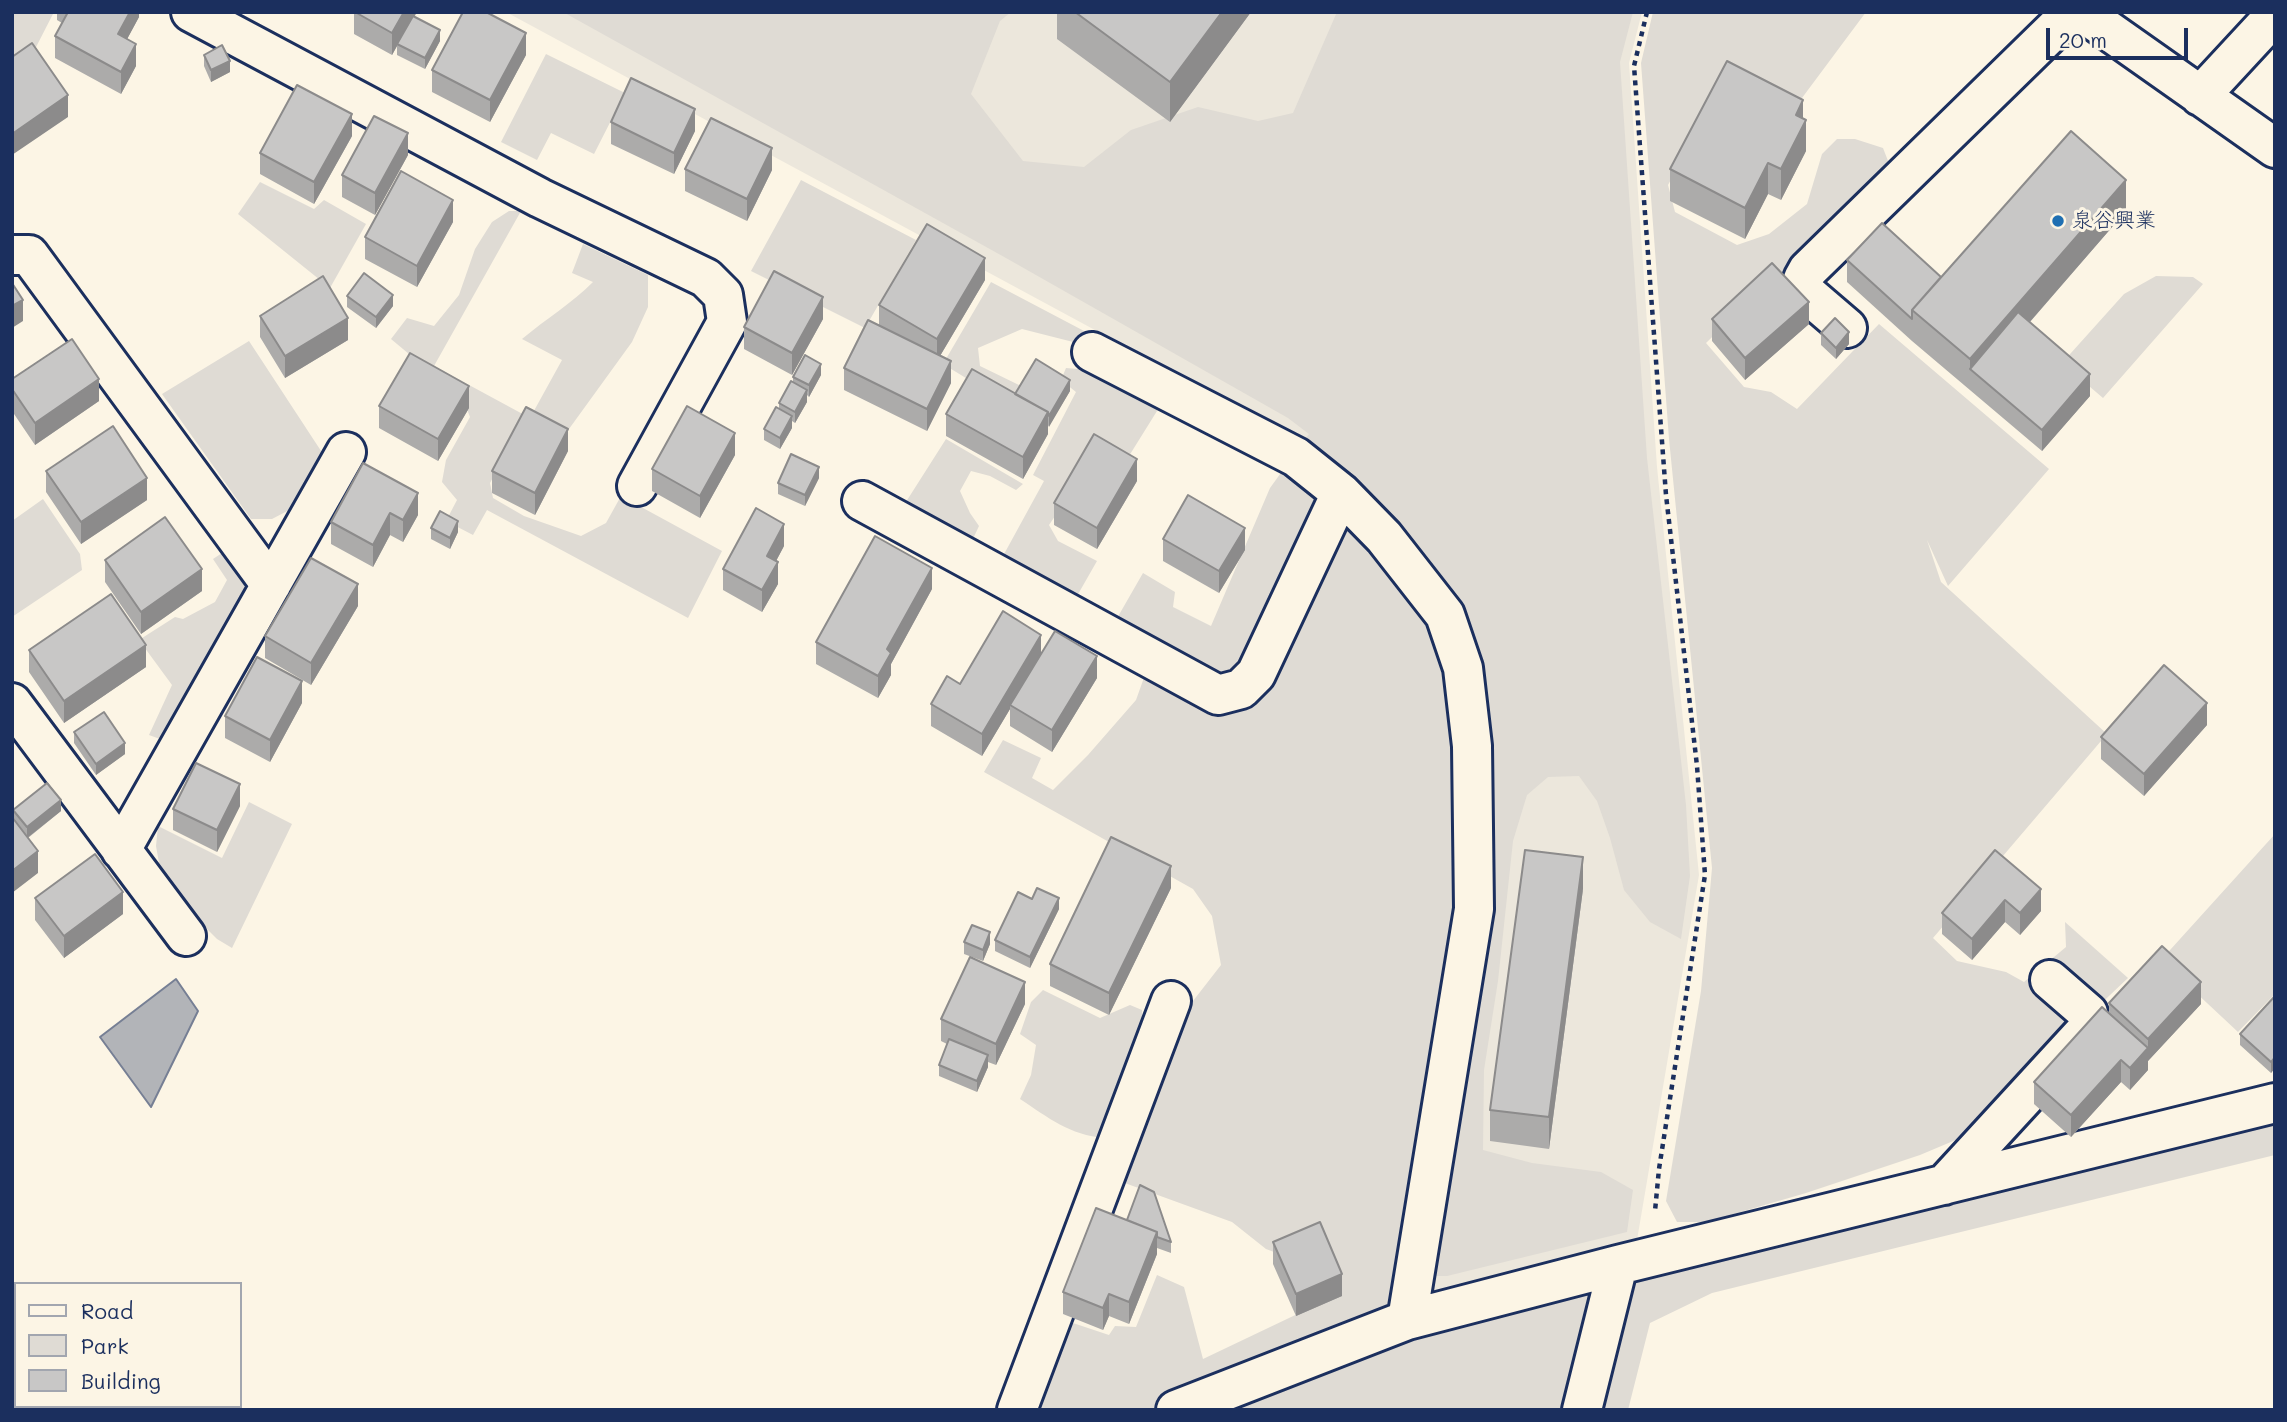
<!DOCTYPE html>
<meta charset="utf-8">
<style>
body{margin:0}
#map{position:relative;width:2287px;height:1422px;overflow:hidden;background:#fcf5e5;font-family:Mali,sans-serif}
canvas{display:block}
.frame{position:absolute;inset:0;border:14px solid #1b2f5e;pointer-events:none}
.legend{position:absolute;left:14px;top:1282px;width:228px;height:126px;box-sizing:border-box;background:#fcf5e5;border:2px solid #a2a6af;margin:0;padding:9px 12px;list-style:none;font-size:21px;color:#1b2f5e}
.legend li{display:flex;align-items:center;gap:14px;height:35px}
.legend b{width:35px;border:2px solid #a2a6af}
.scale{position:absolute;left:2046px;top:28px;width:142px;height:32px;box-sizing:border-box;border:4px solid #1b2f5e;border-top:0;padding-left:9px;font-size:21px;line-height:24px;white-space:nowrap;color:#1b2f5e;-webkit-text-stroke:5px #fcf5e5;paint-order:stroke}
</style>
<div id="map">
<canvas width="2287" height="1422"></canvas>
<div class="frame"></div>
<ul class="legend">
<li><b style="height:9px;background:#fcf5e5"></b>Road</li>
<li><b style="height:19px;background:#dfdbd4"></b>Park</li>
<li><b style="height:19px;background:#c8c7c6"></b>Building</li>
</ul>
<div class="scale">20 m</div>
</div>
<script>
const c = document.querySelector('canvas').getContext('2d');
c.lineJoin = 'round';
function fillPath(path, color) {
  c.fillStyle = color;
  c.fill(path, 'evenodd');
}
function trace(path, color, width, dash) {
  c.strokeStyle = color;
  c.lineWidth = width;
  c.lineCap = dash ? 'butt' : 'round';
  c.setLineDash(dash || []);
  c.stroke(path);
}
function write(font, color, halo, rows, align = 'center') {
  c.font = font + ' Mali,"Klee One",sans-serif';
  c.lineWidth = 6;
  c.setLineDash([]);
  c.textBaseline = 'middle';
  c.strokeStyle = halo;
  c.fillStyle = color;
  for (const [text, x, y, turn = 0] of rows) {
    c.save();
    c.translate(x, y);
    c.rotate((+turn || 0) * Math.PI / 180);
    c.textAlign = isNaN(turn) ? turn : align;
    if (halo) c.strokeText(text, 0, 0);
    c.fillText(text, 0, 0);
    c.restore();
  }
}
const built = new Path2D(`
 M 506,12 L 1642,12 L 1629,63 L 1657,467 L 1699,875 L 1637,1240 L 1428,1293 L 1332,458 Z`);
const green = new Path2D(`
 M 12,12 L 54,12 L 34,51 L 12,66 Z
 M 563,12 L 1011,12 L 1000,21 L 971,94 L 1023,161 L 1084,167 L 1131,130 L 1198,107 L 1258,121 L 1293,113 L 1337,12 L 1633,12 L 1620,62 L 1647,458 L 1686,805 L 1690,876 L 1681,939 L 1650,922 L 1624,890 L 1610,838 L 1597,801 L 1579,776 L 1548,777 L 1527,795 L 1513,841 L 1498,981 L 1484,1070 L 1483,1150 L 1532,1163 L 1601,1172 L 1633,1190 L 1627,1232 L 1447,1276 L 1435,1276 L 1433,1291 L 1589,1265 L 1600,1309 L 1573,1410 L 989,1410 L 1030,1393 L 1051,1374 L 1055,1345 L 1067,1321 L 1109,1335 L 1115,1326 L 1136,1327 L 1157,1275 L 1184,1287 L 1203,1359 L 1310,1308 L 1298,1261 L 1266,1249 L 1232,1222 L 1122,1182 L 1186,1010 L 1221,965 L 1212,916 L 1193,889 L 984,772 L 1003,740 L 1041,758 L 1032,778 L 1053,790 L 1088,755 L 1136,700 L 1146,672 L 1116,620 L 1143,573 L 1175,592 L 1173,607 L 1211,626 L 1270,488 L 1309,434 L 1288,418 L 1006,258 Z
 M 1653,12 L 1866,12 L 1799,102 L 1715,99 L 1668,185 L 1675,212 L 1737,245 L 1769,234 L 1807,204 L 1822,154 L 1837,139 L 1855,139 L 1883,148 L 1890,166 L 1797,270 L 1772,279 L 1706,343 L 1744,387 L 1771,392 L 1797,409 L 1879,324 L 2049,469 L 1948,586 L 1927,540 L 1941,582 L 2107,734 L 1933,938 L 1957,961 L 2006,972 L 2024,982 L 2066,947 L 2065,922 L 2128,978 L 1958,1139 L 1920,1155 L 1806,1193 L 1706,1222 L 1677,1222 L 1666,1201 L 1701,991 L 1712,868 L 1669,439 L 1641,63 Z
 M 546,54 L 625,93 L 594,154 L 551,133 L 537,160 L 501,142 Z
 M 801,180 L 916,240 L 865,328 L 751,271 Z
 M 260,182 L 314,209 L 324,200 L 366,224 L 330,288 L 238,214 Z
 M 509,211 L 521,211 L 434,366 L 530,418 L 562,360 L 522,339 C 546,319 572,303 593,282 L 572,273 L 583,244 L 648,275 L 648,307 L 632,342 L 561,440 L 518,431 L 490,483 L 493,498 L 524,516 L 581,536 L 606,523 L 621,496 L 722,551 L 688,618 L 487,510 L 473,535 L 446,521 L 457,500 L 442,482 L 446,460 L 470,417 L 463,399 L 391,339 L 407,318 L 434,326 L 459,295 L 475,249 L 492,222 Z
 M 2156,276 L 2193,277 L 2203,284 L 2103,398 L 2062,363 L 2124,294 Z
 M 991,282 L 1086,332 L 1081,344 L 1022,329 L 978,348 L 980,366 L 1021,386 L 1010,405 L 943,364 Z
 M 249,341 L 325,457 L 293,508 L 272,519 L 251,519 L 162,394 Z
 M 1066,368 L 1089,370 L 1162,403 L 1124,464 L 1099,451 L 1049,525 L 1058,541 L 1097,561 L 1077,596 L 1003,556 L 1044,481 L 1033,475 L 1076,392 L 1061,380 Z
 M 946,439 L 1023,484 L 1016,490 L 990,476 L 971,471 L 960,491 L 970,513 L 979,526 L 971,543 L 904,505 Z
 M 43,499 L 80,554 L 82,570 L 12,617 L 12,521 Z
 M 225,551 L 244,578 L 244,589 L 160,739 L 149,735 L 172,685 L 139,640 L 175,617 L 183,619 L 215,602 L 227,580 L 213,559 Z
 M 249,802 L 292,824 L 232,948 L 217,939 L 200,922 L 160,868 L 156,846 L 158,826 L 222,858 Z
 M 2275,834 L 2275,994 L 2238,1032 L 2161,960 Z
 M 1043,990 L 1100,1018 L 1130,1005 L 1142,1010 L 1142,1035 L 1105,1138 C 1069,1135 1049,1118 1020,1099 L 1031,1075 L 1036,1045 L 1020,1034 L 1031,1002 Z
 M 2275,1118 L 2275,1155 L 1712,1293 L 1650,1323 L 1628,1410 L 1597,1410 L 1632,1276 Z`);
const water = new Path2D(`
 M 176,979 L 198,1011 L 151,1107 L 100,1037 Z`);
const path = new Path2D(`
 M 1647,12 L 1634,66 L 1666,495 L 1697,766 L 1705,875 L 1659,1169 L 1655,1211`);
const minor = new Path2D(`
 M 191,12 L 540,198 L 706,278 L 723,295 L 727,322 L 637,486
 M 2082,12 L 2275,148
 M 2200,96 L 2275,15
 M 12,255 L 29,255 L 271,585
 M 1847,328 L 1805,292 L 1803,279 L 1808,270 L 2072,12
 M 1092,352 L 1296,457 L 1341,493 L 1384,537 L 1445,615 L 1463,668 L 1472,746 L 1474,909 L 1407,1320
 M 862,501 L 1218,695 L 1241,689 L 1256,674 L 1341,493
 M 12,703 L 186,936
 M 121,850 L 346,452
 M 1944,1185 L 2091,1025 L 2088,1013 L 2050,980
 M 1017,1410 L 1171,1001
 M 1176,1410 L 1407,1320 L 1618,1265 L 2275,1103
 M 1582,1410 L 1618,1265`);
const wall = new Path2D(`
 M 57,12 L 139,12 L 139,17 L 127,39 L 136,66 L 121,94 L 55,58 L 55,36 L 62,23 L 57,20 Z
 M 354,12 L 414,16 L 440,41 L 425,69 L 397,55 L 397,46 L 392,55 L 354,34 Z
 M 1057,12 L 1251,12 L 1170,122 L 1057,39 Z
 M 204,55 L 230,72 L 211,82 L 204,66 Z
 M 526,55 L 490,122 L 432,92 L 432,70 Z
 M 1803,118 L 1806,151 L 1781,200 L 1768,194 L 1745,239 L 1670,201 L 1670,169 Z
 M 611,122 L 695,131 L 674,174 L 611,144 Z
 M 352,136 L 314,204 L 260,174 L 260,153 Z
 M 408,155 L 375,215 L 342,197 L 342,175 Z
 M 685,169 L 772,170 L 747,221 L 685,191 Z
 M 2126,211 L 2030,322 L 2090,396 L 2042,451 L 1912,341 L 1847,282 L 1847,260 L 1941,277 Z
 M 453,222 L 417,287 L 365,259 L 365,237 Z
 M 985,280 L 940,356 L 951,383 L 927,431 L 844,390 L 844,368 L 879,325 L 879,305 Z
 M 347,296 L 393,306 L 376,328 L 347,307 Z
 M 260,316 L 348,340 L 285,378 L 260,337 Z
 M 823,319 L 792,375 L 744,349 L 744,327 Z
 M 1712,319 L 1809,324 L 1745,380 L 1712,341 Z
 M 1821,333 L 1849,344 L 1836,359 L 1821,345 Z
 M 821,375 L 809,397 L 807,395 L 807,402 L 795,423 L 792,421 L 792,428 L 780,449 L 764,440 L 764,429 L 779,409 L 779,403 L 793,383 L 793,377 Z
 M 12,379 L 99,401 L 35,445 L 12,411 Z
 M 1070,391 L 1048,427 L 1048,434 L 1023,479 L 946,436 L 946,414 L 1015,394 Z
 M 379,406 L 469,408 L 438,461 L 379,428 Z
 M 568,451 L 535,515 L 492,493 L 492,471 Z
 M 735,455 L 700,518 L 652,491 L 652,469 Z
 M 363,463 L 418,515 L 403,542 L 390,535 L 373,567 L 331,544 L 331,522 Z
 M 46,471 L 147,500 L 81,544 L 46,492 Z
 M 819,478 L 805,506 L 778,494 L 778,483 Z
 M 1137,481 L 1097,549 L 1054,525 L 1054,503 Z
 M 431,528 L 458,532 L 450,549 L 431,539 Z
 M 1163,539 L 1245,550 L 1219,593 L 1163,561 Z
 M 784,546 L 776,561 L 778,584 L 762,612 L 723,590 L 723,569 Z
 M 105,560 L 202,591 L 141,634 L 105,582 Z
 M 932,589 L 891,664 L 891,675 L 878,698 L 816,664 L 816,642 Z
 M 358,606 L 311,685 L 265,658 L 265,636 Z
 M 29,650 L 146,667 L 64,723 L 29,672 Z
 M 1041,653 L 1097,678 L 1052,752 L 1010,726 L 1010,709 L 982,756 L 931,726 L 931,704 L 960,684 Z
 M 302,703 L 270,762 L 225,738 L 225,716 Z
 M 2207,725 L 2144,796 L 2101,759 L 2101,737 Z
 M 74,732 L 125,754 L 96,775 L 74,743 Z
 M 240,806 L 217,852 L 173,830 L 173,809 Z
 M 13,810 L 61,811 L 28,838 L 38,873 L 13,818 Z
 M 1995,850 L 2041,911 L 2020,935 L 2005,922 L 1972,960 L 1942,934 L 1942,913 Z
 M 1171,888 L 1109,1015 L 1050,986 L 1050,964 Z
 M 1583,889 L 1549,1149 L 1490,1141 L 1490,1110 Z
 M 35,898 L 123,914 L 64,958 L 35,920 Z
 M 1032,899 L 1059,909 L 1030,968 L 995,951 L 995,940 Z
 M 964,942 L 990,944 L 983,961 L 964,954 Z
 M 2275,996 L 2275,1068 L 2271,1073 L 2240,1045 L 2240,1034 Z
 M 2109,1003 L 2201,1004 L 2148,1061 L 2148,1070 L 2130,1090 L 2121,1082 L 2071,1137 L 2034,1104 L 2034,1082 L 2109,1013 Z
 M 1025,1004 L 996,1065 L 988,1062 L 988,1067 L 977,1092 L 939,1076 L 939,1065 L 947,1044 L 941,1041 L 941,1019 Z
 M 1096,1208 L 1171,1242 L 1171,1253 L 1157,1248 L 1157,1254 L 1129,1324 L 1109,1316 L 1103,1330 L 1063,1314 L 1063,1292 Z
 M 1273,1242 L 1342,1296 L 1296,1316 L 1273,1264 Z`);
const shadedWall = new Path2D(`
 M 130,12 L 139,12 L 139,17 L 118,56 L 118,34 Z
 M 404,12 L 417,12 L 399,44 L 397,44 L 397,46 L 392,55 L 392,33 Z
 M 1222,12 L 1251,12 L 1170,122 L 1170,82 Z
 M 440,30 L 440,41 L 425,69 L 425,58 Z
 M 526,33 L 526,55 L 490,122 L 490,100 Z
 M 136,44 L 136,66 L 121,94 L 121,72 Z
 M 230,61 L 230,72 L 211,82 L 211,70 Z
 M 68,95 L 68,117 L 12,155 L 12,134 Z
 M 1803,100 L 1803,126 L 1806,120 L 1806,151 L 1781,200 L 1781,169 L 1796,115 Z
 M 695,109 L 695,131 L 674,174 L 674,153 Z
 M 352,114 L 352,136 L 314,204 L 314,182 Z
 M 408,133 L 408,155 L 375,215 L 375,193 Z
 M 772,148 L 772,170 L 747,221 L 747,199 Z
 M 1768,163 L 1768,194 L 1745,239 L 1745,208 Z
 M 2126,180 L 2126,211 L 1981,378 L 1970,369 L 1970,359 Z
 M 453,200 L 453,222 L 417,287 L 417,266 Z
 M 985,258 L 985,280 L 937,361 L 937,339 Z
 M 393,295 L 393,306 L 376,328 L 376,317 Z
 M 823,297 L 823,319 L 792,375 L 792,353 Z
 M 23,300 L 23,321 L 12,328 L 12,306 Z
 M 1809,302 L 1809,324 L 1745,380 L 1745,358 Z
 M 348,318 L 348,340 L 285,378 L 285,356 Z
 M 1849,332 L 1849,344 L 1836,359 L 1836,348 Z
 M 951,361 L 951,383 L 927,431 L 927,409 Z
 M 821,364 L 821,375 L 809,397 L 809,385 Z
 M 2090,374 L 2090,396 L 2042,451 L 2042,430 Z
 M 99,379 L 99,401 L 35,445 L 35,423 Z
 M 1070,380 L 1070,391 L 1049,427 L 1049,416 Z
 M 469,386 L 469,408 L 438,461 L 438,439 Z
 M 807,390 L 807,402 L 795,423 L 795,412 Z
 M 1048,412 L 1048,434 L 1023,479 L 1023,457 Z
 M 792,416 L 792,428 L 780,449 L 780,438 Z
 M 568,429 L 568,451 L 535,515 L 535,493 Z
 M 735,433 L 735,455 L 700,518 L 700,496 Z
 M 1137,459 L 1137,481 L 1097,549 L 1097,528 Z
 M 819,467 L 819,478 L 805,506 L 805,495 Z
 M 147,478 L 147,500 L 81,544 L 81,522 Z
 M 418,493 L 418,515 L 403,542 L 403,520 Z
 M 390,513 L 390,535 L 373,567 L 373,545 Z
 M 458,521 L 458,532 L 450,549 L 450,538 Z
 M 784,524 L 784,546 L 767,578 L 767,556 Z
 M 1245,528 L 1245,550 L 1219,593 L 1219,571 Z
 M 778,562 L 778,584 L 762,612 L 762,590 Z
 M 932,568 L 932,589 L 891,664 L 891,675 L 878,698 L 878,676 L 887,649 Z
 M 202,569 L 202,591 L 141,634 L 141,612 Z
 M 358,584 L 358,606 L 311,685 L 311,663 Z
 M 1041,635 L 1041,657 L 1010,705 L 1010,709 L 982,756 L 982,734 Z
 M 146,645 L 146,667 L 64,723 L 64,701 Z
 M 1097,656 L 1097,678 L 1052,752 L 1052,730 Z
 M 302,681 L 302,703 L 270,762 L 270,740 Z
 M 2207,703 L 2207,725 L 2144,796 L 2144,774 Z
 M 125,743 L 125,754 L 96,775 L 96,764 Z
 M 240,784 L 240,806 L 217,852 L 217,830 Z
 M 61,800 L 61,811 L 27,838 L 27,827 Z
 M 38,851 L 38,873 L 12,893 L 12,871 Z
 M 1583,857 L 1583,889 L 1549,1149 L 1549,1117 Z
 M 1171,866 L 1171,888 L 1109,1015 L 1109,993 Z
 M 2041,889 L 2041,911 L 2020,935 L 2020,913 Z
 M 123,892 L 123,914 L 64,958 L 64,936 Z
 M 1059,898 L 1059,909 L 1030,968 L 1030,957 Z
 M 2005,900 L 2005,922 L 1972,960 L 1972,939 Z
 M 990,932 L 990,944 L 983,961 L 983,950 Z
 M 1025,982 L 1025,1004 L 996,1065 L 996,1044 Z
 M 2201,982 L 2201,1004 L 2148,1061 L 2148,1070 L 2130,1090 L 2130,1068 L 2148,1048 L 2148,1039 Z
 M 988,1055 L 988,1067 L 977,1092 L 977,1081 Z
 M 2275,1057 L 2275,1068 L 2271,1073 L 2271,1062 Z
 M 2121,1060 L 2121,1082 L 2071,1137 L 2071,1115 Z
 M 1157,1232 L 1157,1254 L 1129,1324 L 1129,1302 Z
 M 1342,1274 L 1342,1296 L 1296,1316 L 1296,1294 Z
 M 1109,1294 L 1109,1316 L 1103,1330 L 1103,1308 Z`);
const building = new Path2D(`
 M 68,12 L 130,12 L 118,34 L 136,44 L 121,72 L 55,36 Z
 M 355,12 L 404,12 L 392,33 Z
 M 463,12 L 486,12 L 526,33 L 490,100 L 432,70 Z
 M 1075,12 L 1222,12 L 1170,82 Z
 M 413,16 L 440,30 L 425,58 L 397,44 Z
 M 32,43 L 68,95 L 12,134 L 12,57 Z
 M 222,45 L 230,61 L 211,70 L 204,55 Z
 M 1727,61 L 1803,100 L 1796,115 L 1806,120 L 1781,169 L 1768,163 L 1745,208 L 1670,169 Z
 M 631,78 L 695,109 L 674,153 L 611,122 Z
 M 297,85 L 352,114 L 314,182 L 260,153 Z
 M 374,116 L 408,133 L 375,193 L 342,175 Z
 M 711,118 L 772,148 L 747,199 L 685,169 Z
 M 2071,131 L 2126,180 L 1970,359 L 1912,310 Z
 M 401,171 L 453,200 L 417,266 L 365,237 Z
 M 1882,223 L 1941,277 L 1912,310 L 1912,319 L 1847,260 Z
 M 927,224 L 985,258 L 937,339 L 879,305 Z
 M 1772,263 L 1809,302 L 1745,358 L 1712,319 Z
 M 774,271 L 823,297 L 792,353 L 744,327 Z
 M 364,273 L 393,295 L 376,317 L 347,296 Z
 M 323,276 L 348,318 L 285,356 L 260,316 Z
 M 12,283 L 23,300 L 12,306 Z
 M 2018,312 L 2090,374 L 2042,430 L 1970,369 Z
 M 1835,318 L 1849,332 L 1836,348 L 1821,333 Z
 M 868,320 L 951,361 L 927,409 L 844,368 Z
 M 72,339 L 99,379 L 35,423 L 12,389 L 12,379 Z
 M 410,353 L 469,386 L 438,439 L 379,406 Z
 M 805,355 L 821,364 L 809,385 L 793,377 Z
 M 1036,359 L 1070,380 L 1049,416 L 1048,412 L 1015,394 Z
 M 972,369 L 1048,412 L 1023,457 L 946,414 Z
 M 791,381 L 807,390 L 795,412 L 779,403 Z
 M 687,406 L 735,433 L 700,496 L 652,469 Z
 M 526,407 L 568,429 L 535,493 L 492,471 Z
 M 776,407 L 792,416 L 780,438 L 764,429 Z
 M 113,426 L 147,478 L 81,522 L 46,471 Z
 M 1094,434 L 1137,459 L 1097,528 L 1054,503 Z
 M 791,454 L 819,467 L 805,495 L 778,483 Z
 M 363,463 L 418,493 L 403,520 L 390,513 L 373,545 L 331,522 Z
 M 1188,495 L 1245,528 L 1219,571 L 1163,539 Z
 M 756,508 L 784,524 L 767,556 L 778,562 L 762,590 L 723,569 Z
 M 440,511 L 458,521 L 450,538 L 431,528 Z
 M 165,517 L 202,569 L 141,612 L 105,560 Z
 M 875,536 L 932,568 L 887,649 L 891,653 L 878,676 L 816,642 Z
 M 311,558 L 358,584 L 311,663 L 265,636 Z
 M 111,594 L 146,645 L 64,701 L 29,650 Z
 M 1003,611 L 1041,635 L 982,734 L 931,704 L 947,676 L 960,684 Z
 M 1055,631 L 1097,656 L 1052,730 L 1010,705 Z
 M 257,657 L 302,681 L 270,740 L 225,716 Z
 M 2164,665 L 2207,703 L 2144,774 L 2101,737 Z
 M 104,712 L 125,743 L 96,764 L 74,732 Z
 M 196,763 L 240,784 L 217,830 L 173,809 Z
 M 47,783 L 61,800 L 27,827 L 13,810 Z
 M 12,817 L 38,851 L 12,871 Z
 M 1111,837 L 1171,866 L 1109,993 L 1050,964 Z
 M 1525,850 L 1583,857 L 1549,1117 L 1490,1110 Z
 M 1995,850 L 2041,889 L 2020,913 L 2005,900 L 1972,939 L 1942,913 Z
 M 95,854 L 123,892 L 64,936 L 35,898 Z
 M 1037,888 L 1059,898 L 1030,957 L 995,940 L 1018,892 L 1032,899 Z
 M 972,925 L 990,932 L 983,950 L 964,942 Z
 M 2162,946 L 2201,982 L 2148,1039 L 2109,1003 Z
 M 970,957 L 1025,982 L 996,1044 L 941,1019 Z
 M 2275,996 L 2275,1057 L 2271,1062 L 2240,1034 Z
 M 2102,1007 L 2148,1048 L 2130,1068 L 2121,1060 L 2071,1115 L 2034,1082 Z
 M 949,1039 L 988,1055 L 977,1081 L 939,1065 Z
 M 1140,1185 L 1154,1192 L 1171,1242 L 1157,1237 L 1157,1232 L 1127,1220 Z
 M 1096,1208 L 1157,1232 L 1129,1302 L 1109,1294 L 1103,1308 L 1063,1292 Z
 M 1320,1222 L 1342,1274 L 1296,1294 L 1273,1242 Z`);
const markers = [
 [2058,221,7,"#1f6fb2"]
];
const poiNames = [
 ["泉谷興業",2072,221]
];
fillPath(built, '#ece7dc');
fillPath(green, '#dfdbd4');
fillPath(water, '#b2b4b8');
trace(water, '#767f94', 2);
trace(minor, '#1b2f5e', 44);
trace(path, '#1b2f5e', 4.5, [5, 5]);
trace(minor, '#fcf5e5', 38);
fillPath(wall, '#acabaa');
fillPath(shadedWall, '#8c8b8b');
fillPath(building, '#c8c7c6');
trace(building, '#8c8b8b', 2);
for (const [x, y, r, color] of markers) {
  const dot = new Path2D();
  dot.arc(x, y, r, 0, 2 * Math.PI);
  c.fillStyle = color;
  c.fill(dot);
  trace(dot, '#fcf5e5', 2.5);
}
write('21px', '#1b2f5e', '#fcf5e5', poiNames, 'left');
</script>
